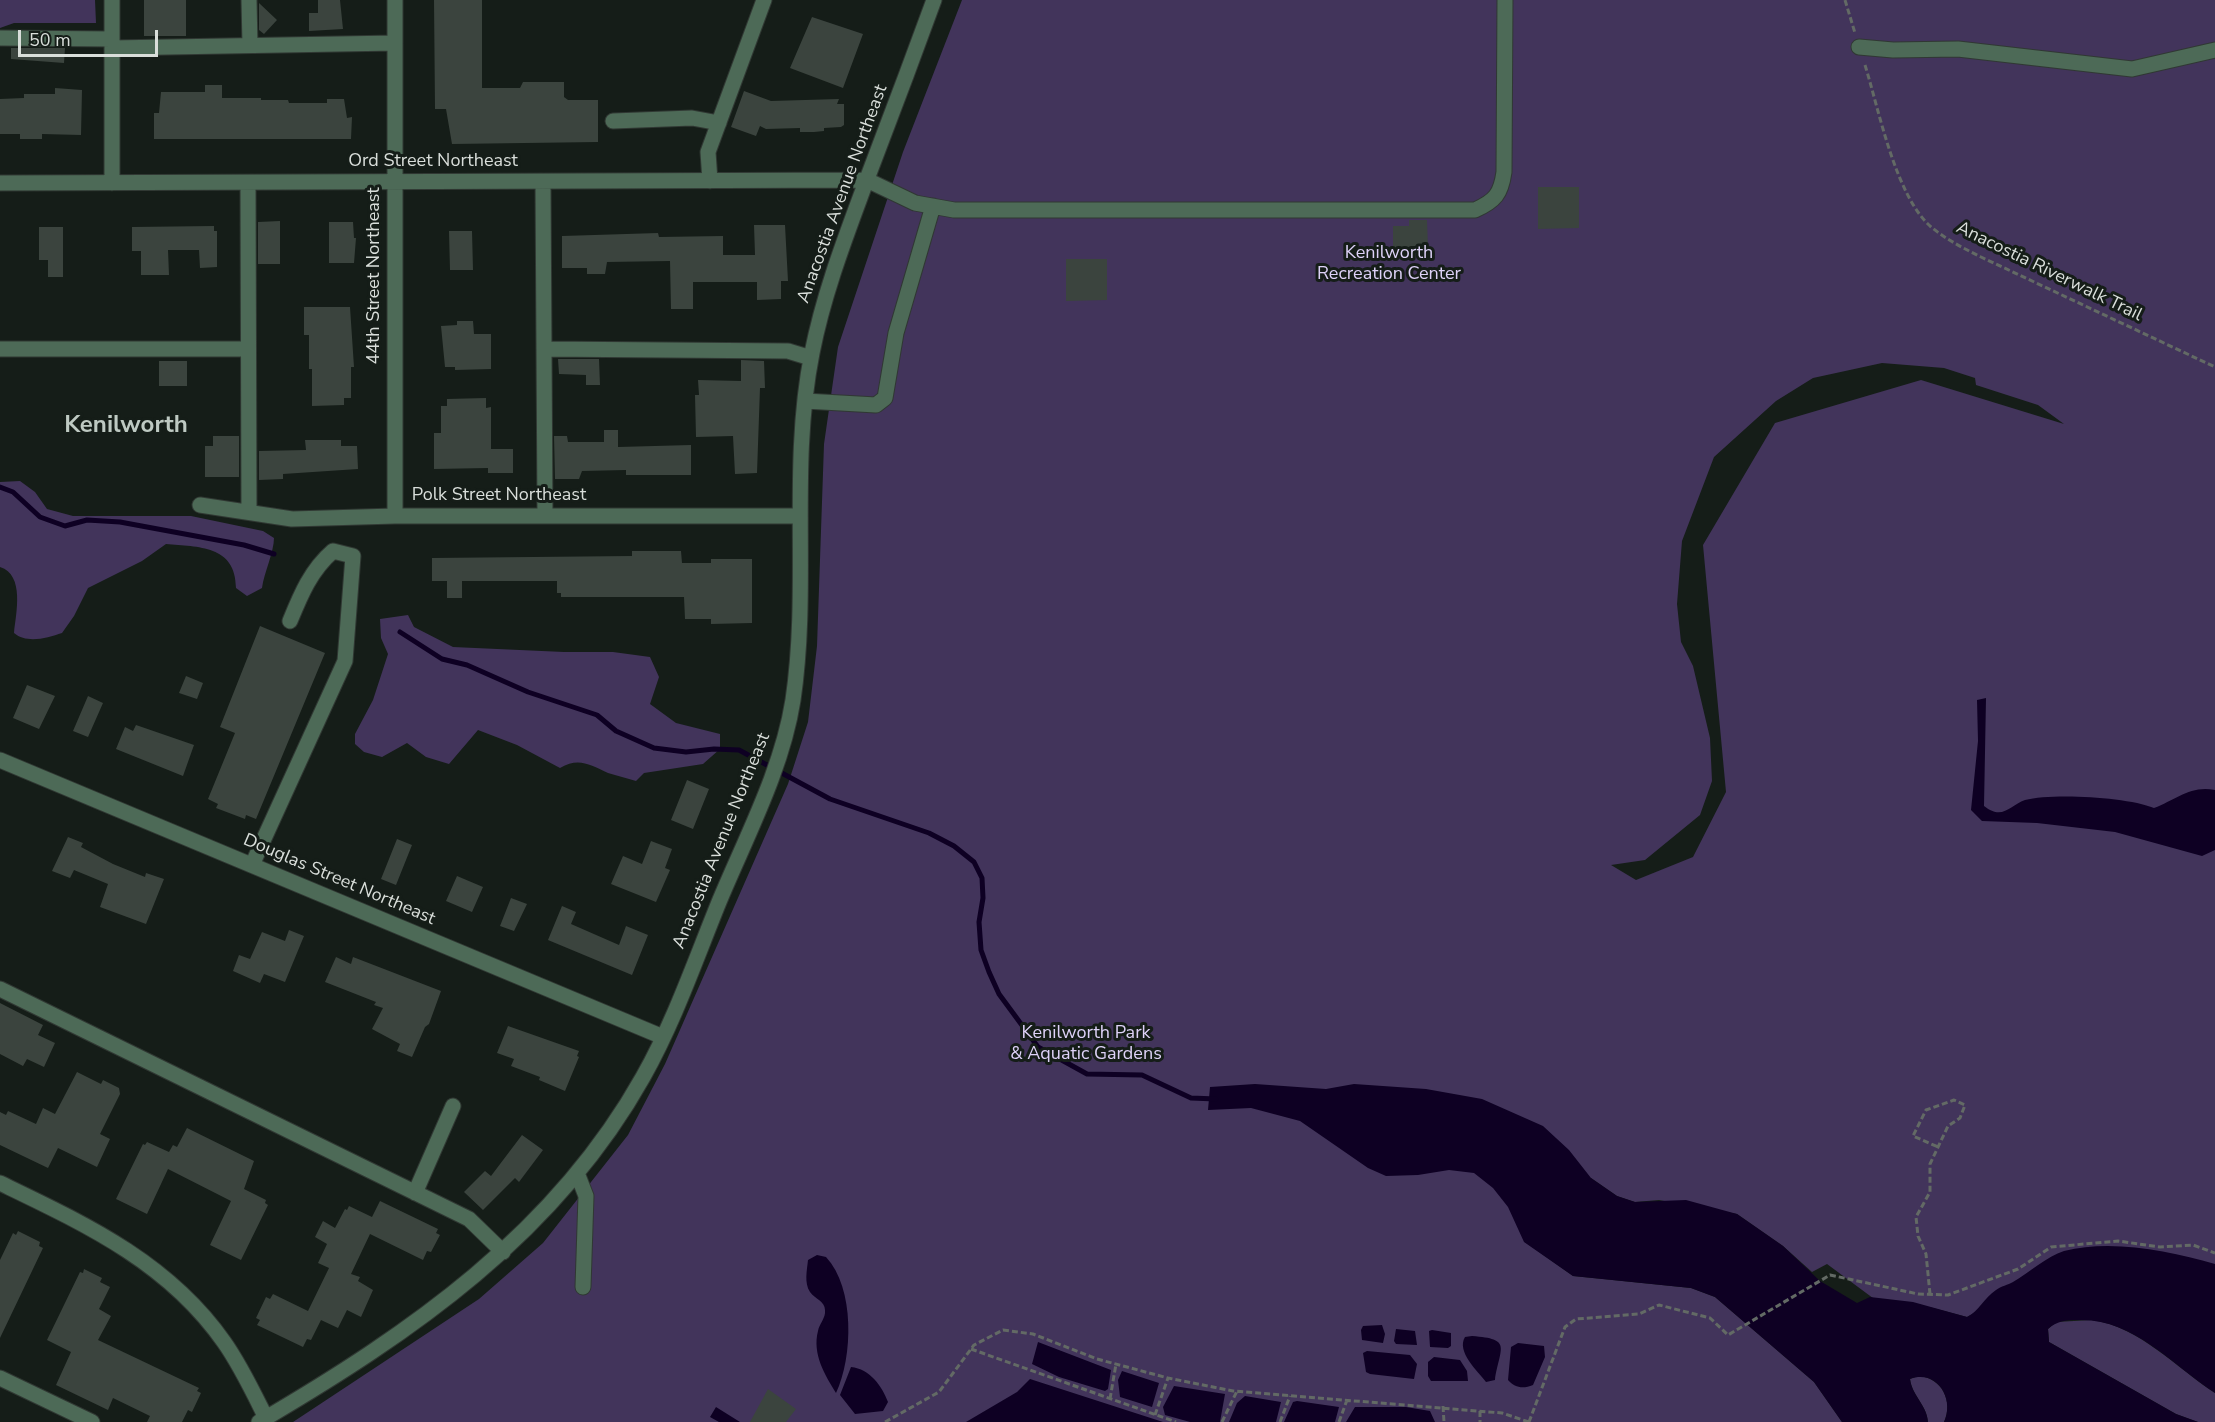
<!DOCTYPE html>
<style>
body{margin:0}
#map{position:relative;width:2215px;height:1422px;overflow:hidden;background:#151d18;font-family:"Nunito Sans",sans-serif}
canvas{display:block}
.scale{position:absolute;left:18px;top:30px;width:140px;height:27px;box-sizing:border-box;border:3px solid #d9deda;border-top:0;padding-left:8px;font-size:18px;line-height:21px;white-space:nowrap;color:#d9deda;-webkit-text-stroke:4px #151d18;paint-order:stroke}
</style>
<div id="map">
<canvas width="2215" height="1422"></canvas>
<div class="scale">50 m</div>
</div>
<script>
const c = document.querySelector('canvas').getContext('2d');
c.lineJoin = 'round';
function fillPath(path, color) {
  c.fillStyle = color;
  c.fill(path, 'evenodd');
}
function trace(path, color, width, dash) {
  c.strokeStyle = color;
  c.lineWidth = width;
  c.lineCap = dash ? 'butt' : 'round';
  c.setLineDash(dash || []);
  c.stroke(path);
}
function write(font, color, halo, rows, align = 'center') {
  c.font = font + ' "Nunito Sans",sans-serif';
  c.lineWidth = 6;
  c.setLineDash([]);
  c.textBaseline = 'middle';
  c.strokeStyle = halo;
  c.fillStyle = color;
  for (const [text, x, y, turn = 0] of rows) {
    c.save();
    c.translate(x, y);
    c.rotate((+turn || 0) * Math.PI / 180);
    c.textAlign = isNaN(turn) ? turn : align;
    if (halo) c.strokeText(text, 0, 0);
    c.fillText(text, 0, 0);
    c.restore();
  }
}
const green = new Path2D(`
 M 0,0 L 95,0 L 96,23 L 14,23 L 0,28 Z
 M 962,0 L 2215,0 L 2215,1296 L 1976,1312 L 1967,1317 L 1929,1307 L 1885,1307 L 1827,1264 L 1812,1272 L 1783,1246 L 1737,1214 L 1659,1200 L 1635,1202 L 1617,1196 L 1591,1178 L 1525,1242 L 1573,1276 L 1691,1288 L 1715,1297 L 1814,1382 L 1842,1422 L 293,1422 L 479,1299 L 543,1243 L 628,1135 L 665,1064 L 788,784 L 808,722 L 817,646 L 824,444 L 838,347 L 903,152 ZM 1882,363 L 1944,368 L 1975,378 L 1976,385 L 2038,405 L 2064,424 L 1921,380 L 1775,423 L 1703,545 L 1726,792 L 1693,857 L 1636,880 L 1611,865 L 1645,860 L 1700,815 L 1712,781 L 1710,738 L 1693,666 L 1681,642 L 1677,604 L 1682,541 L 1714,457 L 1776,401 L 1813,378 Z
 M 20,481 L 35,492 L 47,509 L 73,516 L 191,516 L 263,531 L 274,538 C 274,552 264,573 262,588 L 247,596 L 236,588 C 236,545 198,547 166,544 L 142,561 L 88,588 L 74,616 L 62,633 C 47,638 27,644 14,633 C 16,613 25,575 0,567 L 0,482 Z
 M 408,615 L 414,627 L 453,647 L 564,652 L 613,652 L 650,657 L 659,677 L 650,704 L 676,723 L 720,734 L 720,749 L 703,764 L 644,773 L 636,781 C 627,778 617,776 608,773 C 590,765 579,757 560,768 L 517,745 L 478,730 L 449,764 L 426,757 L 407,743 L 382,757 L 364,752 L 355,744 L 355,734 L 373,700 L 388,654 L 381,638 L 380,619 Z
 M 2092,1320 C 2140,1327 2175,1367 2215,1393 L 2215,1422 L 2198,1422 L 2176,1414 L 2049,1342 L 2048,1329 L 2056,1322 Z
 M 1918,1376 C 1941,1377 1954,1401 1944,1422 L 1928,1422 C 1927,1405 1912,1396 1910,1379 Z`);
const water = new Path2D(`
 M 1986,698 L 1984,806 C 2003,821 2010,805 2025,800 C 2053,793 2127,797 2154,808 C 2176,800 2190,785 2215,790 L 2215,850 L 2202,856 L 2115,832 L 2037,823 L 1982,821 L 1971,810 L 1978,741 L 1977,700 Z
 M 1255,1084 L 1326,1089 L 1354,1084 L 1426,1089 L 1482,1099 L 1543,1126 L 1569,1150 L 1591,1178 L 1617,1196 L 1635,1202 L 1686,1200 L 1737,1214 L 1783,1246 L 1820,1281 L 1857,1303 L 1870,1297 L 1913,1302 L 1967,1317 C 1979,1311 1984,1298 1996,1290 C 2001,1286 2008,1285 2013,1282 C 2029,1273 2047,1256 2064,1251 C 2112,1239 2169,1251 2215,1264 L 2215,1393 C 2171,1364 2133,1318 2078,1320 C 2065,1320 2057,1321 2048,1329 L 2049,1342 L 2176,1414 L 2198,1422 L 1944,1422 C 1955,1399 1937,1369 1910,1379 C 1912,1396 1927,1405 1928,1422 L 1842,1422 L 1814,1382 L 1715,1297 L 1691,1288 L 1573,1276 L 1524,1242 L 1508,1207 L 1493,1188 L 1474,1173 L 1449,1170 L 1418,1175 L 1386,1176 L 1368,1168 L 1300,1121 L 1251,1108 L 1208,1110 L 1210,1087 Z
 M 817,1255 L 826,1257 C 855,1288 853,1357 836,1393 C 825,1375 812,1354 818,1331 C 819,1324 826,1318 825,1310 C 825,1301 815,1299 810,1292 C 804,1283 807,1270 808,1260 Z
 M 1382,1325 L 1385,1334 L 1383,1343 L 1362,1340 L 1361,1330 L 1363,1326 Z
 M 1396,1329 L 1415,1331 L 1417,1345 L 1396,1344 L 1394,1341 Z
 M 1432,1330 L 1451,1333 L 1451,1346 L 1448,1348 L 1430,1347 L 1429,1331 Z
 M 1472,1336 C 1513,1339 1500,1347 1495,1380 L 1486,1382 C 1478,1371 1456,1352 1465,1337 Z
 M 1038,1342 L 1111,1370 L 1108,1389 L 1105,1391 L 1059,1377 L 1032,1364 Z
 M 1518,1343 L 1544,1346 L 1545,1357 L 1533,1385 C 1523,1389 1515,1388 1508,1380 L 1511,1347 Z
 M 1367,1351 L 1410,1355 L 1417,1364 L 1414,1379 L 1370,1374 L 1366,1372 L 1363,1353 Z
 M 1434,1357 L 1460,1360 L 1467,1371 L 1468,1381 L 1431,1381 L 1428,1376 L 1428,1362 Z
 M 851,1367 C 870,1369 882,1386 888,1402 L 883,1411 L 855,1414 L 840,1395 Z
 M 1122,1371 L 1159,1383 L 1152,1407 L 1120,1397 L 1118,1380 Z
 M 1030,1379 L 1163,1422 L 966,1422 L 1017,1392 Z
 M 1174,1386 L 1225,1394 L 1220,1422 L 1190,1422 L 1165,1415 L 1163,1407 Z
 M 1245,1396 L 1281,1402 L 1276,1422 L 1229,1422 L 1237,1403 Z
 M 1297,1401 L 1339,1407 L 1335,1422 L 1284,1422 L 1293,1402 Z
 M 716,1407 L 740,1422 L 719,1422 L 710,1417 Z
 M 1355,1407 L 1406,1407 L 1430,1411 L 1435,1422 L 1346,1422 Z`);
const stream = new Path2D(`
 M 0,487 L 13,492 L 40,517 L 65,526 L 87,520 L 120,522 L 244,545 L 274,554
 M 400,632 L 442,659 L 467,665 L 528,692 L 597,715 L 616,731 L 654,748 L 686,752 L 714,749 L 739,750 L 830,799 L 929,833 L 954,846 L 974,862 L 982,878 L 983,898 L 979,922 L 981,950 L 989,972 L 999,994 L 1038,1047 L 1087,1074 L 1142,1075 L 1191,1098 L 1216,1099`);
const building = new Path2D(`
 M 144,0 L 186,0 L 186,36 L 144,36 Z
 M 318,0 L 340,0 L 343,29 L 309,31 L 309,13 L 318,13 Z
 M 434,0 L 482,0 L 482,88 L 520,88 L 523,82 L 564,82 L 564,97 L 568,100 L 598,100 L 598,142 L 452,144 L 446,109 L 435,109 Z
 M 259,3 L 277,20 L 264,34 L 259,30 Z
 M 812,17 L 863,34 L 843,88 L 790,68 Z
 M 11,48 L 65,48 L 64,63 L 11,59 Z
 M 205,85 L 222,85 L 222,98 L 261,98 L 261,100 L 288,100 L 289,103 L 327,103 L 327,99 L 344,99 L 347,118 L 352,117 L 351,139 L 154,139 L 154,113 L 159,113 L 161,92 L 205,92 Z
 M 55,88 L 82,90 L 81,135 L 42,134 L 42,139 L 20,139 L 20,134 L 0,134 L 0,99 L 24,98 L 24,94 L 55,94 Z
 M 744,91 L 771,101 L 839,99 L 837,104 L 844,104 L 844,125 L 841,127 L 824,128 L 824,131 L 814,132 L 800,132 L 800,128 L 766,129 L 760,126 L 756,136 L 731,127 Z
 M 1538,187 L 1579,187 L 1579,228 L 1538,229 Z
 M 1409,220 L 1427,220 L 1428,247 L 1410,248 L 1410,253 L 1393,253 L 1393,226 L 1409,226 Z
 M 280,221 L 280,264 L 258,264 L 258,222 Z
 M 329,222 L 353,222 L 354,238 L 356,238 L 354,263 L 329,263 Z
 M 754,225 L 785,225 L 788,281 L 781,281 L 781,299 L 757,300 L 757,282 L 693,282 L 693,309 L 671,309 L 670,261 L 607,262 L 605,274 L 587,274 L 587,268 L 562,268 L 562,236 L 658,233 L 659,237 L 723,236 L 723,255 L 755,255 Z
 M 214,226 L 214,231 L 217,231 L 217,267 L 200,268 L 199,250 L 168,250 L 169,275 L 141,275 L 141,251 L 132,251 L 132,227 Z
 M 39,227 L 63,227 L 63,277 L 48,277 L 48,260 L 39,260 Z
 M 449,231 L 472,231 L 473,270 L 450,270 Z
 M 1066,259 L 1107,259 L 1107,300 L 1066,301 Z
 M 304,307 L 350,307 L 354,367 L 351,367 L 351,398 L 344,398 L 344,405 L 312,406 L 312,369 L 309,369 L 309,335 L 304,335 Z
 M 457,321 L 473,321 L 474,334 L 491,334 L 491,369 L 455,370 L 455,367 L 445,367 L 441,326 L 457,325 Z
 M 558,359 L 599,359 L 600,385 L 586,385 L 586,375 L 559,374 Z
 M 741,360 L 764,361 L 765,388 L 760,388 L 757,473 L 735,474 L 733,436 L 696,437 L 695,395 L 699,395 L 698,380 L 741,381 Z
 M 159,361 L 187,361 L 187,386 L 159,386 Z
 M 486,398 L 486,408 L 491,407 L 491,449 L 513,449 L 513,473 L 488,473 L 488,468 L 434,469 L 434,433 L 441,433 L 441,406 L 447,406 L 447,399 Z
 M 604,430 L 618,430 L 618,447 L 691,445 L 691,475 L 626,475 L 626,470 L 582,471 L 579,479 L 555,479 L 554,436 L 567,436 L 568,442 L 604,442 Z
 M 213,436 L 239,436 L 239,477 L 205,477 L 205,446 L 213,446 Z
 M 305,440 L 341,440 L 341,446 L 357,446 L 358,469 L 283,474 L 283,479 L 259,480 L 259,451 L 306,450 Z
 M 632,551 L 681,551 L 682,563 L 711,563 L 711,559 L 752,559 L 752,623 L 711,624 L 711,619 L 685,619 L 684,597 L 561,597 L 561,593 L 557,593 L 557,581 L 462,581 L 462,598 L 447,598 L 447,581 L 432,581 L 432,558 L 632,556 Z
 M 260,626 L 325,653 L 256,819 L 246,815 L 245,819 L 216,808 L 218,804 L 208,799 L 235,733 L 220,727 Z
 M 186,676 L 203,683 L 197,699 L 179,693 Z
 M 27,685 L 55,696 L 39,729 L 13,718 Z
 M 88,696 L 103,703 L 88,737 L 73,731 Z
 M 136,725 L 194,745 L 183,776 L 116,749 L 125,727 L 133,731 Z
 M 687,780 L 709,789 L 693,829 L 671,820 Z
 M 68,837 L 83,843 L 81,847 L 113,864 L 145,877 L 146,873 L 164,879 L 146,924 L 100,907 L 108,884 L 74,870 L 70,878 L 52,871 Z
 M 397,839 L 412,845 L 396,885 L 381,879 Z
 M 651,841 L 672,849 L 665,868 L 670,870 L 656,902 L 611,884 L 623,856 L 642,864 Z
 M 457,876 L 483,887 L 472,912 L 446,901 Z
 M 511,898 L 527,904 L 514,931 L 500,926 Z
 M 562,906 L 576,912 L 571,924 L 619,945 L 626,926 L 648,935 L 632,975 L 548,940 Z
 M 289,930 L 304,936 L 285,982 L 264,974 L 260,983 L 233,971 L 239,955 L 250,959 L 262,932 L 285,941 Z
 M 336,957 L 351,964 L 353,957 L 441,991 L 429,1024 L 425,1027 L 412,1057 L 397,1051 L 400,1044 L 372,1029 L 383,1008 L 374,1005 L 376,1002 L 325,982 Z
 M 0,1003 L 43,1025 L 38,1035 L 55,1043 L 44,1067 L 27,1059 L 23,1066 L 0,1054 Z
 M 508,1026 L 579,1051 L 577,1056 L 579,1057 L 565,1091 L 539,1080 L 540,1077 L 511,1066 L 514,1059 L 497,1053 Z
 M 77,1072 L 101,1084 L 103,1080 L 119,1088 L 120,1094 L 100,1134 L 110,1139 L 97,1167 L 58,1148 L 48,1168 L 0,1145 L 0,1112 L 6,1115 L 8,1111 L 36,1124 L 43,1108 L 55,1114 Z
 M 187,1128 L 254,1161 L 244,1189 L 266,1200 L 265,1203 L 268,1205 L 241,1260 L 210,1245 L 231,1201 L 168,1169 L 147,1214 L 116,1199 L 143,1144 L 145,1145 L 147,1142 L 169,1152 L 173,1145 L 177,1147 Z
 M 522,1135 L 543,1150 L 519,1182 L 515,1178 L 483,1210 L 464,1192 L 485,1171 L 491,1176 Z
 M 380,1201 L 438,1229 L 436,1233 L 440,1235 L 431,1252 L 427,1251 L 423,1260 L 370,1234 L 351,1274 L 360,1277 L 358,1281 L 373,1290 L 361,1317 L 347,1310 L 338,1328 L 321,1320 L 311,1340 L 307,1339 L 303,1347 L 257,1325 L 260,1320 L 256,1318 L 266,1297 L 270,1299 L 273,1294 L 308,1311 L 329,1268 L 318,1263 L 327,1244 L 315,1237 L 323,1221 L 335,1228 L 345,1209 L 347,1210 L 349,1206 L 372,1217 Z
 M 18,1231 L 40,1242 L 39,1246 L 43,1248 L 0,1338 L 0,1260 L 13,1233 L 16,1235 Z
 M 84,1269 L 102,1278 L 100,1282 L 110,1287 L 99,1309 L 111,1316 L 98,1340 L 199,1388 L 197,1391 L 201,1393 L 192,1412 L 188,1410 L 182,1422 L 147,1422 L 150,1416 L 113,1398 L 108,1410 L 56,1385 L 71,1352 L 47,1340 L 80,1272 L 83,1273 Z
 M 768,1389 L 796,1409 L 786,1422 L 750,1422 Z`);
const path = new Path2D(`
 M 1845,0 L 1855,33
 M 1865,65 C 1879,110 1895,194 1930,226 C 1945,239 1963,248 1981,257 L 2215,367
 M 1930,1294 L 1926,1254 L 1918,1236 L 1916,1217 L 1930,1192 L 1930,1164 L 1948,1126 L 1960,1118 L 1965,1105 L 1954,1100 L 1926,1110 L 1913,1136 L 1938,1147
 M 971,1349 L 1176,1422
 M 1110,1399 L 1116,1364
 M 1443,1406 L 1444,1422
 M 1480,1411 L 1480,1422
 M 1155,1415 L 1168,1378
 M 885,1422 L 939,1392 L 974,1345 L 1003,1330 L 1033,1334 L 1097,1359 L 1168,1378 L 1233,1391 L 1502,1413 L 1529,1422
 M 1222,1422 L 1237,1391
 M 1280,1422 L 1290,1396
 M 1339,1422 L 1347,1400
 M 1529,1422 L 1565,1327 L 1576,1319 L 1639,1314 L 1659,1305 L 1710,1318 L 1728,1335 L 1830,1275 L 1918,1294 L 1948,1295 L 2018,1269 L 2051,1247 L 2118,1241 L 2160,1247 L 2193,1245 L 2215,1253`);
const minor = new Path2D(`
 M 112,0 L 112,183
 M 249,0 L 250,45
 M 0,38 L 112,39
 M 1859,47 L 1893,50 L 1958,49 L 2132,69 L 2215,50
 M 112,48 L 395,43
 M 613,121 L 692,118 L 719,123
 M 710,181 L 708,152 L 764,0
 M 543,182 L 545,515
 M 0,183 L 867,180 L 915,203 L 954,210 L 1475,210 C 1495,201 1501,194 1504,172 L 1505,0
 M 248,183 L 249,512
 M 0,349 L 248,349
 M 544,349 L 788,351 L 811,358
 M 805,401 L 876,405 L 885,398 L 896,333 L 933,206
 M 200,505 L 292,519 L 395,516 L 799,516
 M 395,516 L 395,0
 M 0,760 L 663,1037
 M 252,865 L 345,661 L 353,556 L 333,551 C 311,570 301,594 290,621
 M 0,989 L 469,1219 L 503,1252
 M 577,1173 L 586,1196 L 583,1287
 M 0,1183 C 85,1224 168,1262 224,1342 C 241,1366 253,1392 266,1418
 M 415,1193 L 453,1106
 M 0,1378 L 92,1422
 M 259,1422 C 411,1333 555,1234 643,1077 C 674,1022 695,961 719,902 C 746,837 782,770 793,700 C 810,585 789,468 812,353 C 824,292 846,236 867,179 C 890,119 912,60 934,0`);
const streetNames = [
 ["Ord Street Northeast",433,162],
 ["Anacostia Avenue Northeast",843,194,-70],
 ["Anacostia Riverwalk Trail",2049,272,26],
 ["44th Street Northeast",375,276,-90],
 ["Polk Street Northeast",499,496],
 ["Anacostia Avenue Northeast",722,841,-68],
 ["Douglas Street Northeast",339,880,23]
];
const parkNames = [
 ["Kenilworth",1389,254],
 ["Recreation Center",1389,275],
 ["Kenilworth Park",1086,1034],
 ["& Aquatic Gardens",1086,1055]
];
const districtNames = [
 ["Kenilworth",126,426]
];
fillPath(green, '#42345b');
fillPath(water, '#0e0023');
trace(stream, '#0e0023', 5);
fillPath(building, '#3b443e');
trace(minor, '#303833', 17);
trace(path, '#636a65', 3, [6, 3]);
trace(minor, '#4d6a57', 15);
write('18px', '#d9deda', '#151d18', streetNames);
write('18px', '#ded2f8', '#151d18', parkNames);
write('bold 24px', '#bec9c2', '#151d18', districtNames);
</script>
